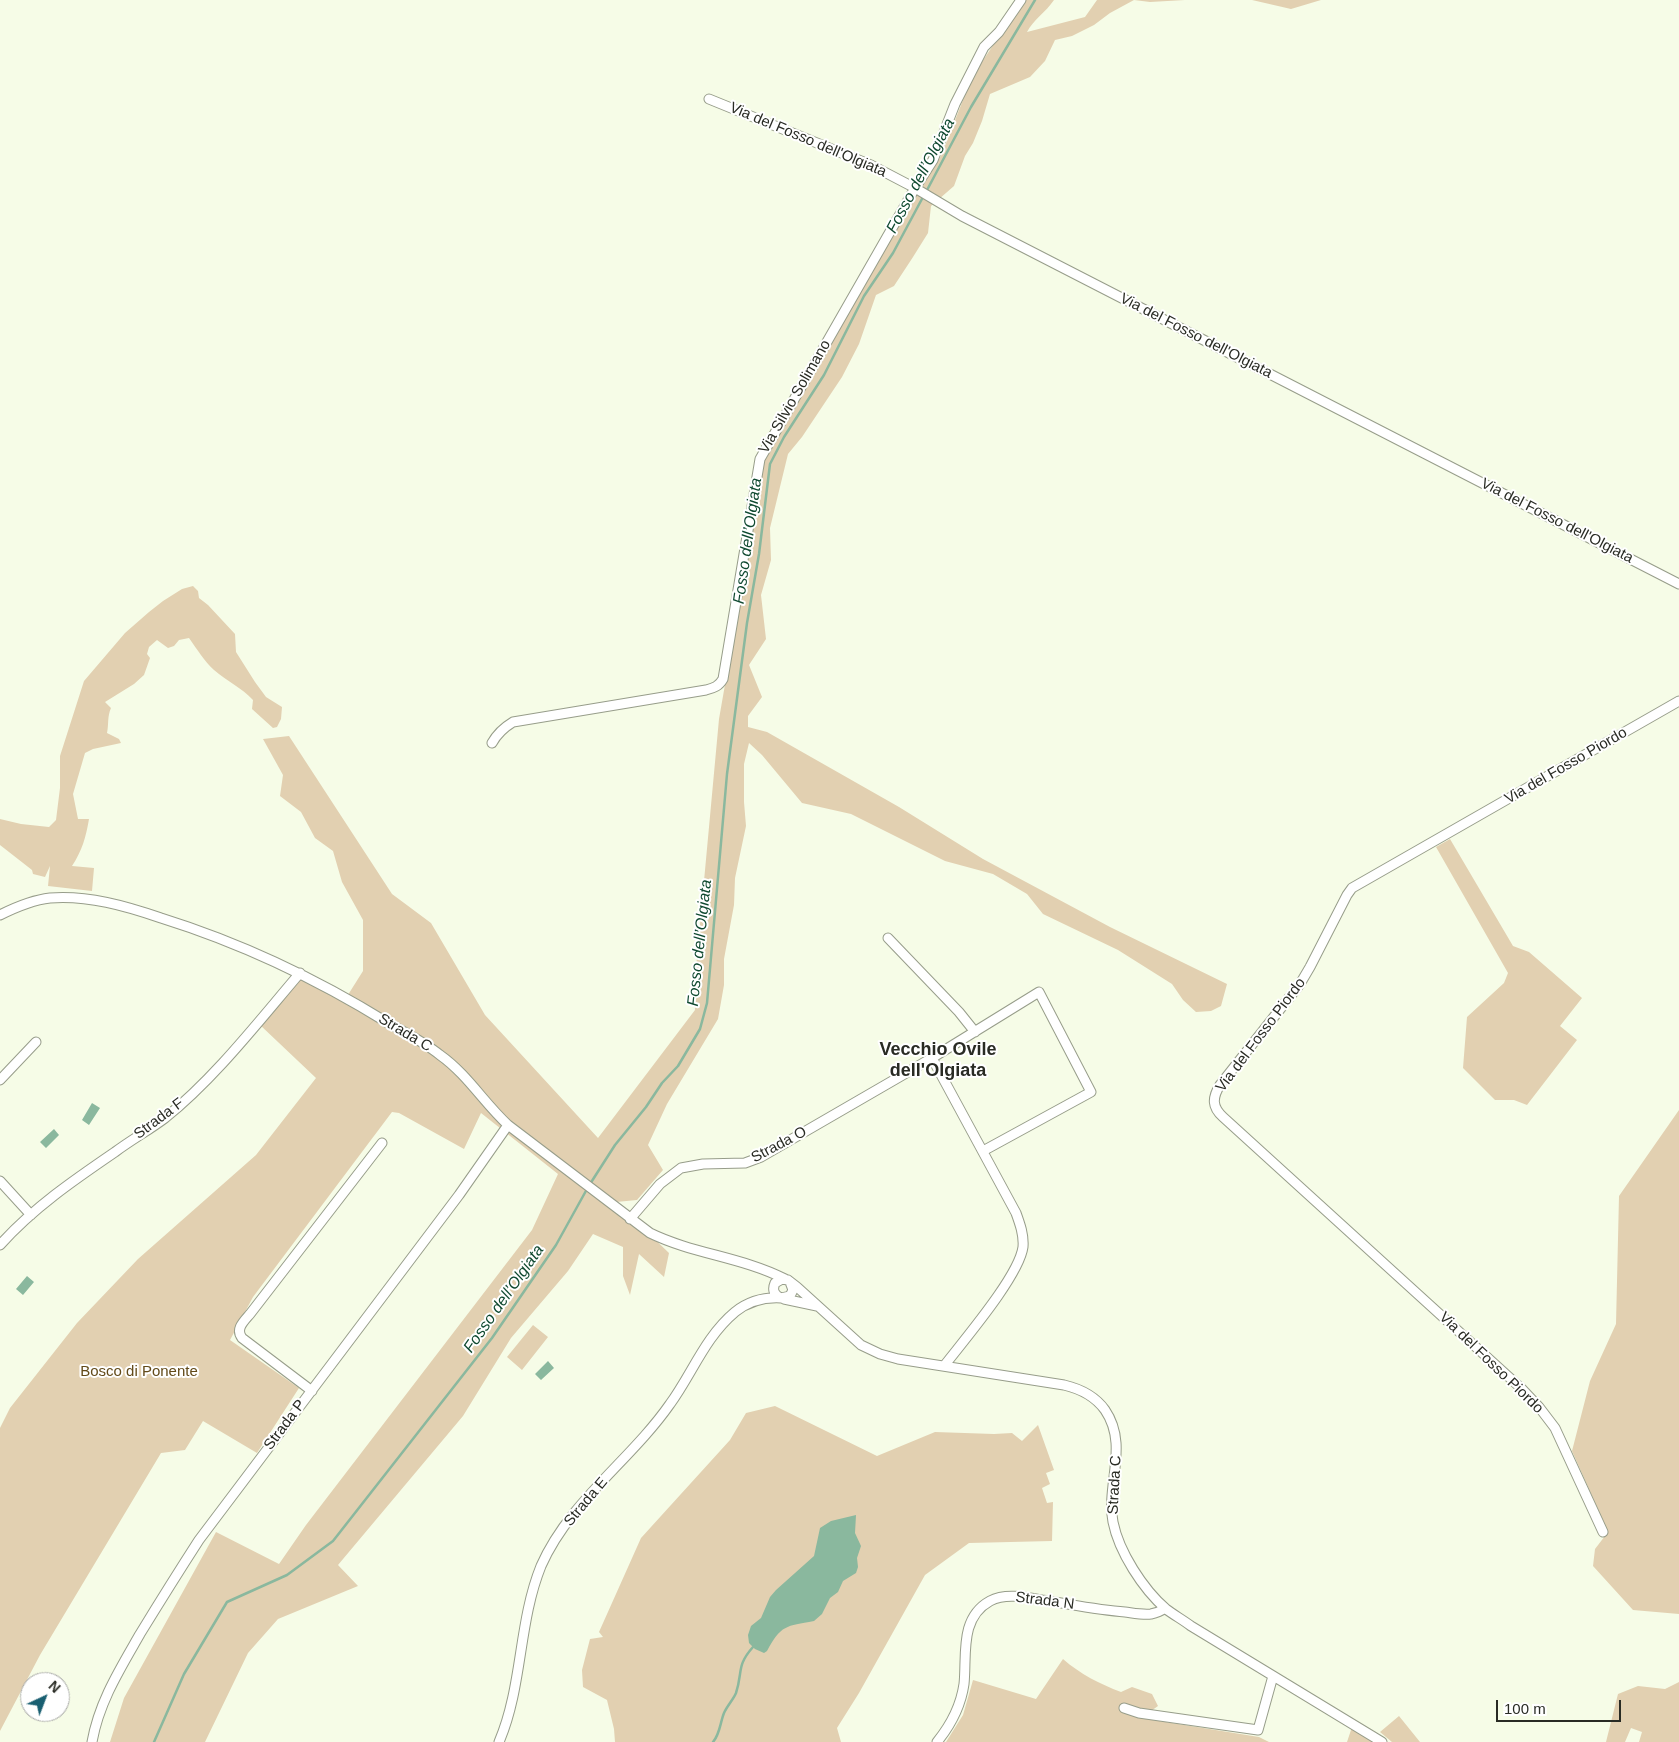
<!DOCTYPE html>
<meta charset="utf-8">
<style>
body{margin:0}
#map{position:relative;width:1679px;height:1742px;overflow:hidden;background:#f6fce7;font-family:Helvetica,sans-serif}
canvas{display:block}
.north{position:absolute;left:20px;top:1672px;width:50px;height:50px;box-sizing:border-box;background:#fff;border:1px solid #a9aaa7;border-radius:50%;rotate:43deg;font-size:14px;font-weight:700;line-height:20px;text-align:center;color:#292b24}
.north::after{content:'';display:block;margin:auto;width:18px;height:22px;background:#195f71;clip-path:polygon(50% 0,100% 100%,50% 72%,0 100%)}
.scale{position:absolute;left:1496px;top:1700px;width:125px;height:22px;box-sizing:border-box;border:2px solid #292b24;border-top:0;padding-left:6px;font-size:15px;line-height:18px;white-space:nowrap;color:#292b24;-webkit-text-stroke:4px #fff;paint-order:stroke}
</style>
<div id="map">
<canvas width="1679" height="1742"></canvas>
<div class="north">N</div>
<div class="scale">100 m</div>
</div>
<script>
const c = document.querySelector('canvas').getContext('2d');
c.lineJoin = 'round';
function fillPath(path, color) {
  c.fillStyle = color;
  c.fill(path, 'evenodd');
}
function trace(path, color, width, dash) {
  c.strokeStyle = color;
  c.lineWidth = width;
  c.lineCap = dash ? 'butt' : 'round';
  c.setLineDash(dash || []);
  c.stroke(path);
}
function write(font, color, halo, rows, align = 'center') {
  c.font = font + ' Helvetica,sans-serif';
  c.lineWidth = 4;
  c.setLineDash([]);
  c.textBaseline = 'middle';
  c.strokeStyle = halo;
  c.fillStyle = color;
  for (const [text, x, y, turn = 0] of rows) {
    c.save();
    c.translate(x, y);
    c.rotate((+turn || 0) * Math.PI / 180);
    c.textAlign = isNaN(turn) ? turn : align;
    if (halo) c.strokeText(text, 0, 0);
    c.fillText(text, 0, 0);
    c.restore();
  }
}
const green = new Path2D(`
 M 1023,0 L 1054,0 C 1046,12 1033,20 1027,32 L 1085,17 L 1097,0 L 1185,0 L 1150,2 L 1134,0 L 1110,13 L 1094,25 L 1072,36 L 1055,40 L 1045,61 L 1030,77 L 990,94 L 982,121 L 973,143 L 965,156 L 954,186 L 931,206 L 928,233 L 913,257 L 894,286 L 876,295 L 859,344 L 842,377 L 802,437 L 788,454 L 770,528 L 771,560 L 761,595 L 766,639 L 749,665 L 762,697 L 748,716 L 748,727 L 767,732 L 899,807 L 983,859 L 1110,927 L 1227,984 L 1221,1006 L 1211,1011 L 1196,1012 L 1183,1000 L 1172,984 L 1118,950 L 1043,914 L 1027,894 L 993,874 L 945,861 L 851,814 L 802,803 L 762,755 L 749,743 L 744,764 L 744,802 L 746,826 L 735,878 L 734,905 L 724,959 L 724,985 L 718,1019 L 667,1104 L 648,1145 L 663,1170 L 637,1200 L 616,1202 L 669,1253 L 664,1277 L 639,1254 L 630,1295 L 623,1276 L 623,1247 L 593,1234 L 568,1271 L 511,1338 L 463,1416 L 338,1565 L 358,1586 L 278,1619 L 248,1653 L 205,1742 L 110,1742 L 124,1698 L 216,1532 L 279,1564 L 306,1525 L 532,1230 L 558,1174 L 481,1113 L 464,1149 L 399,1113 L 392,1112 L 253,1297 L 230,1340 L 299,1388 L 257,1453 L 203,1421 L 185,1450 L 161,1453 L 40,1655 L 0,1731 L 0,1428 L 10,1408 L 77,1323 L 138,1259 L 256,1155 L 316,1078 L 259,1024 L 300,973 L 346,998 L 363,971 L 363,920 L 342,882 L 333,851 L 315,838 L 301,812 L 280,796 L 283,775 L 263,739 L 289,736 L 392,894 L 431,923 L 485,1015 L 598,1138 L 695,1010 L 694,989 L 719,719 L 764,461 L 916,194 L 941,156 L 972,77 Z
 M 1252,0 L 1321,0 L 1291,9 Z
 M 193,586 L 198,591 L 199,598 L 208,605 L 235,634 L 236,652 L 255,682 L 266,697 L 282,707 L 281,719 L 277,727 L 273,728 L 252,709 L 253,700 C 242,688 227,681 214,670 C 204,661 197,649 189,638 L 179,640 L 174,646 L 168,648 L 157,640 L 149,647 L 147,654 L 150,658 L 144,675 L 134,684 L 105,702 L 111,708 C 107,717 109,724 107,733 L 119,739 L 121,743 L 93,749 L 85,753 L 73,794 L 78,819 L 89,819 C 86,837 82,851 72,866 L 94,868 L 92,891 L 48,886 L 50,866 L 45,877 L 33,874 L 32,870 L 0,845 L 0,819 L 21,824 L 49,827 L 56,820 L 60,788 L 60,756 L 84,681 L 125,633 L 149,612 L 163,601 L 182,589 Z
 M 1450,839 L 1513,946 L 1529,952 L 1582,998 L 1560,1026 L 1577,1040 L 1527,1105 L 1514,1100 L 1495,1100 L 1463,1068 L 1467,1017 L 1504,983 L 1508,973 L 1436,847 Z
 M 1679,1110 L 1679,1614 L 1633,1610 L 1593,1566 L 1595,1549 L 1608,1532 L 1572,1451 L 1590,1381 L 1616,1324 L 1619,1196 Z
 M 533,1325 L 548,1337 L 522,1370 L 507,1357 Z
 M 775,1406 L 877,1456 L 935,1432 L 994,1434 L 1012,1433 L 1022,1441 L 1038,1425 L 1054,1470 L 1046,1473 L 1050,1484 L 1042,1488 L 1047,1503 L 1053,1502 L 1052,1541 L 969,1543 L 925,1575 L 859,1693 L 837,1728 L 841,1742 L 615,1742 L 614,1729 L 607,1700 L 583,1687 L 582,1670 L 590,1639 L 603,1637 L 599,1632 L 641,1538 L 730,1440 L 746,1413 Z
 M 1063,1659 C 1080,1674 1100,1684 1121,1692 L 1132,1687 L 1152,1694 L 1158,1706 L 1141,1718 L 1259,1737 L 1269,1742 L 946,1742 L 963,1715 L 973,1680 L 1036,1699 Z
 M 1679,1682 L 1679,1742 L 1639,1742 L 1642,1732 L 1631,1728 L 1625,1742 L 1606,1742 L 1618,1694 L 1638,1686 L 1665,1689 Z
 M 1399,1716 L 1420,1742 L 1392,1742 L 1380,1732 Z
 M 1352,1727 L 1375,1742 L 1347,1742 Z`);
const water = new Path2D(`
 M 92,1103 L 100,1108 L 89,1125 L 82,1120 Z
 M 54,1129 L 59,1135 L 46,1148 L 40,1142 Z
 M 27,1276 L 34,1282 L 23,1295 L 16,1289 Z
 M 548,1361 L 554,1368 L 541,1380 L 535,1374 Z
 M 856,1515 L 855,1533 L 861,1546 L 857,1558 L 858,1567 L 856,1573 L 843,1581 L 838,1592 L 830,1598 L 822,1614 L 814,1621 C 786,1626 781,1625 767,1651 L 764,1653 L 755,1649 L 749,1643 L 748,1635 L 751,1626 L 761,1618 L 770,1597 L 776,1590 L 814,1556 L 820,1528 L 831,1521 Z`);
const stream = new Path2D(`
 M 926,192 L 971,107 L 1035,0
 M 590,1184 L 615,1145 L 646,1107 L 662,1083 L 678,1066 L 700,1029 L 707,1003 L 727,774 L 747,623 L 759,554 L 770,464 L 784,437 L 824,375 L 864,296 L 893,253 L 923,197
 M 154,1742 L 184,1674 L 227,1602 L 287,1575 L 333,1541 L 492,1338 L 556,1245 L 587,1189
 M 713,1742 C 720,1734 720,1723 724,1713 C 727,1706 733,1700 736,1693 C 743,1672 736,1666 753,1647`);
const street = new Path2D(`
 M 709,99 L 871,165 L 915,188 L 962,216 L 1679,584
 M 492,743 C 497,734 503,728 513,722 L 706,690 C 714,688 719,686 723,679 L 760,459 L 915,188 L 933,160 L 955,104 L 984,47 L 999,32 L 1021,0
 M 0,915 C 16,907 32,900 50,898 C 88,895 126,906 161,918 C 241,943 317,979 388,1023 C 406,1033 424,1042 440,1055 C 467,1074 484,1103 508,1125 L 650,1233 C 693,1254 742,1257 785,1279
 M 888,938 L 959,1012 L 975,1032
 M 932,1058 L 1016,1213 C 1020,1224 1024,1235 1023,1247 C 1019,1276 964,1340 944,1366
 M 0,1080 L 36,1042
 M 0,1181 L 31,1215
 M 630,1219 L 660,1184 L 681,1168 L 703,1164 L 745,1163 L 761,1157 L 932,1058 L 1039,992 L 1091,1092 L 983,1151
 M 0,1245 C 33,1208 74,1180 115,1152 C 131,1140 149,1130 165,1118 C 215,1078 258,1022 300,973
 M 790,1282 L 793,1290 L 790,1296 L 781,1298 C 774,1295 772,1290 775,1283 L 782,1279 L 788,1280 L 797,1287 L 861,1345 L 880,1354 L 898,1359 L 1064,1385 C 1081,1389 1095,1396 1105,1410 C 1129,1445 1106,1484 1113,1522 C 1119,1552 1143,1589 1166,1609 C 1174,1615 1183,1620 1191,1626 L 1382,1742
 M 784,1299 L 817,1306
 M 312,1391 L 242,1338 C 235,1329 244,1321 250,1314 L 382,1143
 M 1603,1532 L 1555,1428 L 1539,1407 L 1522,1389 L 1223,1117 C 1212,1107 1212,1098 1220,1085 L 1300,984 L 1310,967 L 1347,895 L 1352,888 L 1679,701
 M 1124,1708 L 1139,1713 L 1258,1730 L 1273,1676
 M 92,1742 C 99,1702 120,1669 140,1634 C 159,1603 179,1571 199,1540 L 459,1195 L 508,1125
 M 499,1742 C 523,1686 518,1623 541,1566 C 569,1502 631,1460 670,1404 C 692,1374 705,1337 735,1312 C 749,1301 764,1297 781,1298
 M 937,1742 C 950,1726 961,1705 964,1684 C 967,1656 959,1618 990,1601 C 1005,1593 1025,1597 1042,1600 C 1069,1604 1097,1610 1125,1612 C 1133,1613 1143,1615 1151,1614 C 1156,1613 1161,1611 1165,1608`);
const streetNames = [
 ["Via del Fosso dell'Olgiata",808,140,23],
 ["Via del Fosso dell'Olgiata",1196,336,27],
 ["Via Silvio Solimano",795,397,-60],
 ["Via del Fosso dell'Olgiata",1557,521,27],
 ["Via del Fosso Piordo",1566,766,-30],
 ["Strada C",405,1033,31],
 ["Via del Fosso Piordo",1261,1035,-53],
 ["Strada F",159,1119,-37],
 ["Strada O",779,1145,-28],
 ["Via del Fosso Piordo",1491,1363,44],
 ["Strada P",285,1425,-53],
 ["Strada C",1115,1485,-87],
 ["Strada E",586,1502,-50],
 ["Strada N",1045,1601,7]
];
const parkNames = [
 ["Bosco di Ponente",139,1372]
];
const waterNames = [
 ["Fosso dell’Olgiata",921,176,-62],
 ["Fosso dell’Olgiata",748,541,-82],
 ["Fosso dell’Olgiata",700,943,-84],
 ["Fosso dell’Olgiata",504,1299,-55]
];
const quarterNames = [
 ["Vecchio Ovile",938,1050],
 ["dell'Olgiata",938,1071]
];
fillPath(green, '#e2d0b1');
fillPath(water, '#8ab89e');
trace(stream, '#8ab89e', 2.5);
trace(street, '#979d8a', 11);
trace(street, '#fff', 9);
write('15px', '#292b24', '#fff', streetNames);
write('15px', '#624a19', '#fff', parkNames);
write('italic 16px', '#0f4930', '#fff', waterNames);
write('bold 18px', '#292b24', '#fff', quarterNames);
</script>
